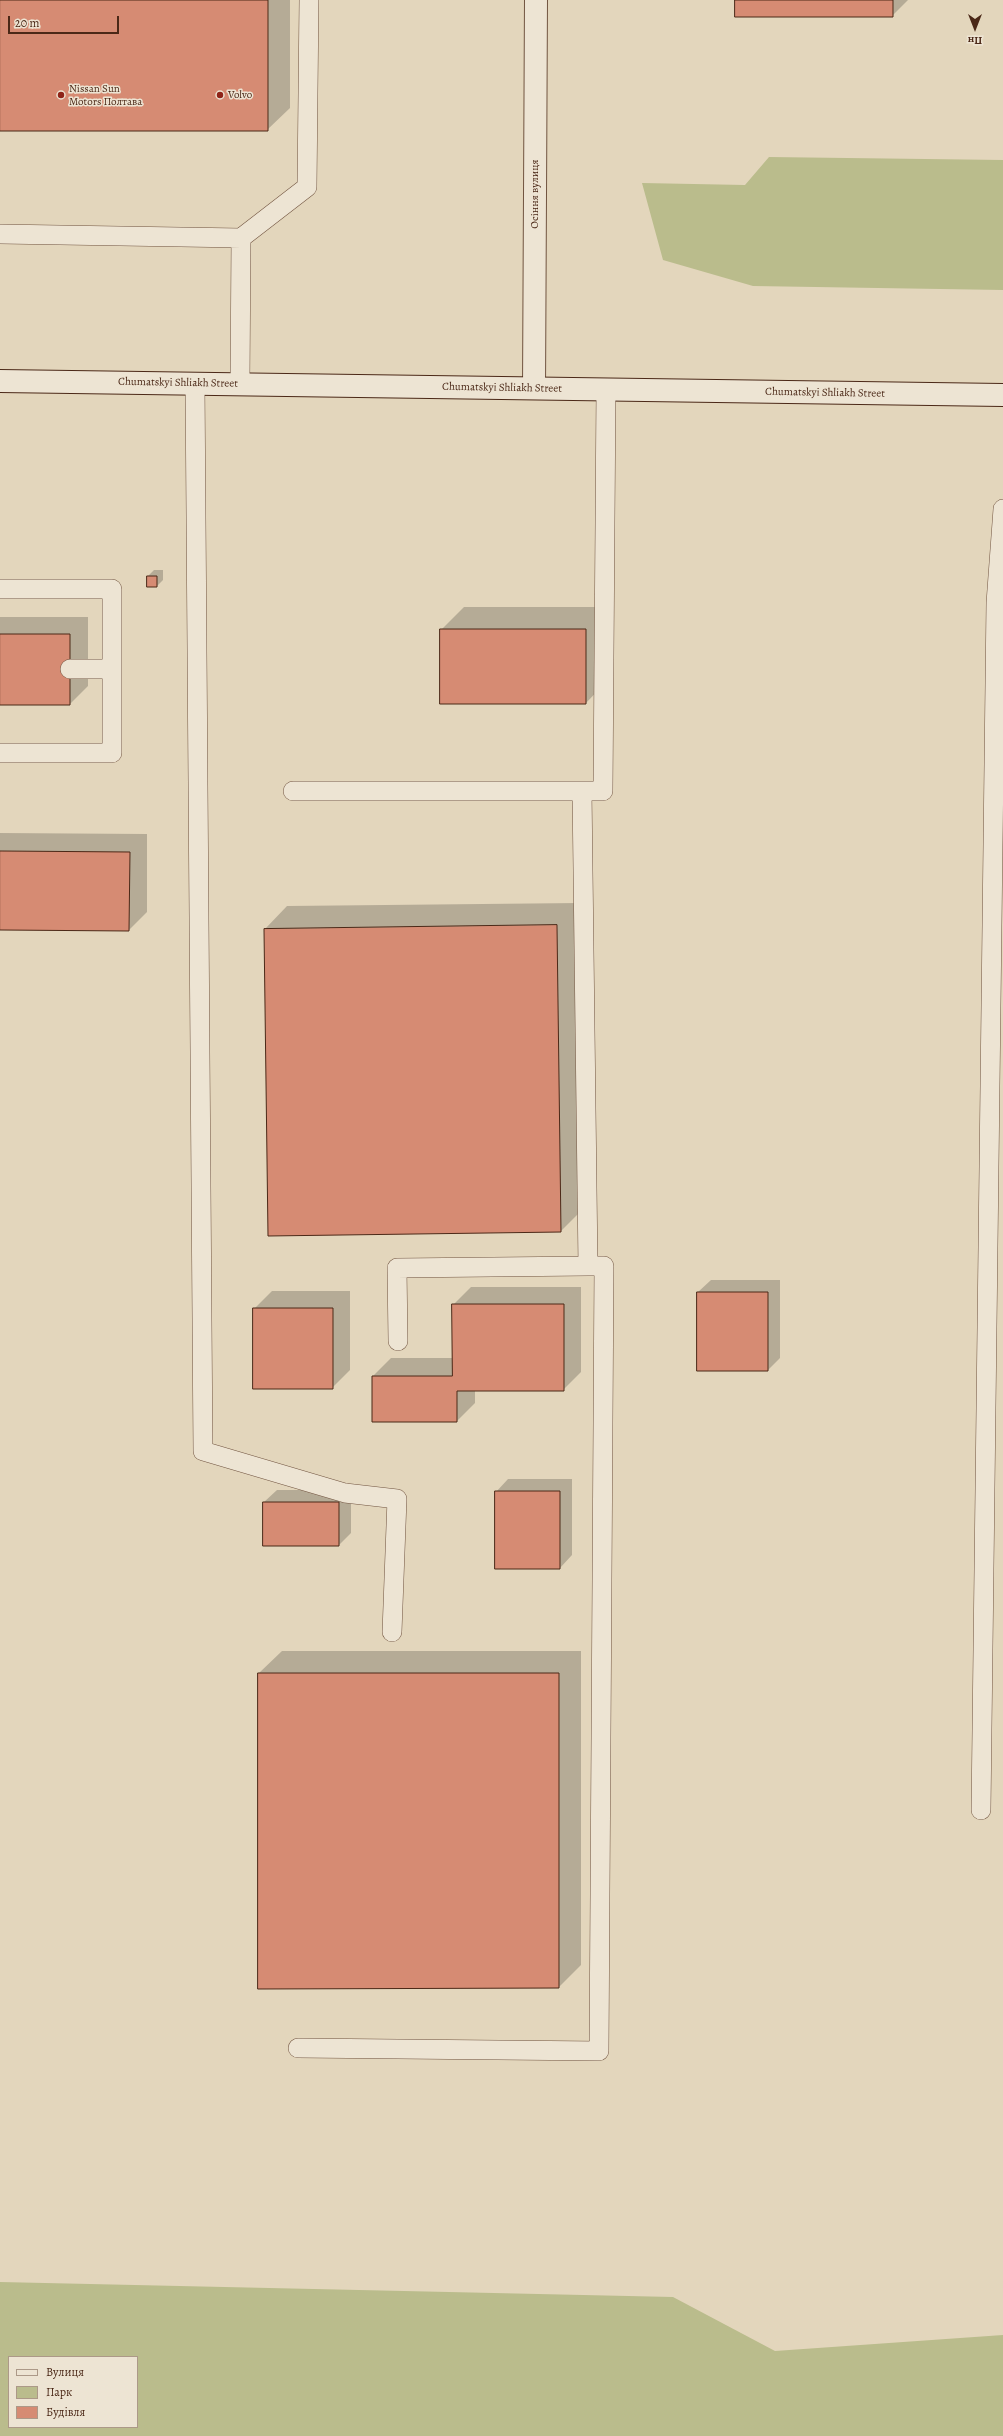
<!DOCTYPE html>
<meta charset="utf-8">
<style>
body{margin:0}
#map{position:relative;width:1003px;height:2436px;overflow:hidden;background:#e3d6bc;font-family:Alegreya,serif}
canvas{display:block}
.legend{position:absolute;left:8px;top:2356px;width:130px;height:72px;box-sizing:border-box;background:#ede4d3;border:1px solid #ac9988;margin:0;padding:5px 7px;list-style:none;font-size:12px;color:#4b2817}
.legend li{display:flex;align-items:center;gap:8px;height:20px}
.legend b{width:20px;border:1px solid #ac9988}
.north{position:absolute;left:955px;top:8px;width:40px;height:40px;-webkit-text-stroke:3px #ede4d3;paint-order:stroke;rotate:180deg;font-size:11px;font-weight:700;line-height:16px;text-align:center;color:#4b2817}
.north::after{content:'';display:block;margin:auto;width:14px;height:18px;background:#4b2817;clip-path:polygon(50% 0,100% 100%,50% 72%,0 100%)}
.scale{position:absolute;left:8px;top:16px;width:111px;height:18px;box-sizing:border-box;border:2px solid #4b2817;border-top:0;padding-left:5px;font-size:12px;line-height:14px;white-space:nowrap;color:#4b2817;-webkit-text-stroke:3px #ede4d3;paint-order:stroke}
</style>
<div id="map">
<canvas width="1003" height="2436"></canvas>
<ul class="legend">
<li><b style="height:5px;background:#ede4d3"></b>Вулиця</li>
<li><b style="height:11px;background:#babc8c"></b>Парк</li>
<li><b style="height:11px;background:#d68b73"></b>Будівля</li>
</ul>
<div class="north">Пн</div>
<div class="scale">20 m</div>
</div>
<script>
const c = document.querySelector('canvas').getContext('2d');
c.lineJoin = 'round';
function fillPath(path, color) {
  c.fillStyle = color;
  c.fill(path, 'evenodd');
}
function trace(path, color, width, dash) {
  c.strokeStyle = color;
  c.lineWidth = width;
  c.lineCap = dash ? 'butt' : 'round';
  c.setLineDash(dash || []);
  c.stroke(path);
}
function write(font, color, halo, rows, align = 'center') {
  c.font = font + ' Alegreya,serif';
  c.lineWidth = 3;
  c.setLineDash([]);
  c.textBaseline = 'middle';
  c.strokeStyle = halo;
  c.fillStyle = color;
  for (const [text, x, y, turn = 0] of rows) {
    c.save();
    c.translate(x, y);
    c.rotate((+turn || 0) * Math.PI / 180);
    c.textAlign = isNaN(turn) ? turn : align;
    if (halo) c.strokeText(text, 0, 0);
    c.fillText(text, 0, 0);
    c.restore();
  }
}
const green = new Path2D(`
 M 769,157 L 1003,160 L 1003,290 L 753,286 L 663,260 L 642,183 L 745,185 Z
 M 0,2282 L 673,2297 L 775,2351 L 1003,2335 L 1003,2436 L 0,2436 ZM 9,2357 L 137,2357 L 137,2427 L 9,2427 Z`);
const shadow = new Path2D(`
 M 0,0 L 290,0 L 290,108 L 267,130 Z
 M 736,0 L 908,0 L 892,16 Z
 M 154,570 L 163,570 L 163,580 L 157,586 L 148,576 Z
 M 464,607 L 608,607 L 608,680 L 586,703 L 441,630 Z
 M 0,617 L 88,617 L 88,686 L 70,704 L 0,704 Z
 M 0,833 L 147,834 L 147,912 L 129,930 L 0,929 Z
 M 579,903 L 583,1209 L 560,1232 L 265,929 L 287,906 Z
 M 711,1280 L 780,1280 L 780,1358 L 768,1370 L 698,1370 L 698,1292 Z
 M 471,1287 L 581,1287 L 581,1372 L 563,1390 L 475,1390 L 475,1403 L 457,1421 L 373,1376 L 391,1358 L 453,1358 L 453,1305 Z
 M 272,1291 L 350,1291 L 350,1370 L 332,1388 L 254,1309 Z
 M 508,1479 L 572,1479 L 572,1555 L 560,1568 L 496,1492 Z
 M 277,1490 L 351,1490 L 351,1533 L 339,1545 L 264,1502 Z
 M 282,1651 L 581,1651 L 581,1965 L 559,1987 L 259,1673 Z`);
const building = new Path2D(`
 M 0,0 L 268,0 L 268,131 L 0,131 Z
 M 735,0 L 893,0 L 893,17 L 735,17 Z
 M 147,576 L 157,576 L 157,587 L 147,587 Z
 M 440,629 L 586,629 L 586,704 L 440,704 Z
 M 0,634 L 70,634 L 70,705 L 0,705 Z
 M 0,851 L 130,852 L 129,931 L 0,930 Z
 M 557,925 L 561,1232 L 268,1236 L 264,929 Z
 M 697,1292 L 768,1292 L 768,1371 L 697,1371 Z
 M 452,1304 L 564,1304 L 564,1391 L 457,1391 L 457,1422 L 372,1422 L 372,1376 L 452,1376 Z
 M 253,1308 L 333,1308 L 333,1389 L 253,1389 Z
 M 495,1491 L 560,1491 L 560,1569 L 495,1569 Z
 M 263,1502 L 339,1502 L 339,1546 L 263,1546 Z
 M 258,1673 L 559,1673 L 559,1988 L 258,1989 Z`);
const lane = new Path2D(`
 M 0,234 L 241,238 L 240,384
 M 241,238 L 307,187 L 309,0
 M 195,383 L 203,1451 L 345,1493 L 397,1499 L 392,1632
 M 1003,509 L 996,603 L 1003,603
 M 0,589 L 112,589 L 112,753 L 0,753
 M 70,669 L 112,669
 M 293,791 L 603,791 L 606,389
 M 398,1341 L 397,1268 L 588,1266 L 582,791
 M 981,1810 L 996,603
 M 298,2048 L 599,2051 L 604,1266 L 588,1266`);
const street = new Path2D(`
 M 534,388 L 536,0`);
const secondary = new Path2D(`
 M 0,381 L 1003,395`);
const markers = [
 [61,95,4,"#8f2418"],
 [220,95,4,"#8f2418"]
];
const poiNames = [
 ["Nissan Sun",69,89],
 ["Motors Полтава",69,102],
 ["Volvo",228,95]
];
const streetNames = [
 ["Осіння вулиця",535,194,-90],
 ["Chumatskyi Shliakh Street",178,383,1],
 ["Chumatskyi Shliakh Street",502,388,1],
 ["Chumatskyi Shliakh Street",825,393,1]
];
fillPath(green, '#babc8c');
fillPath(shadow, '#0003');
fillPath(building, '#d68b73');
trace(building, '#4b2817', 1);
trace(lane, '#715440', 20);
trace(street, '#715440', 24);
trace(secondary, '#4b2817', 24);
trace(lane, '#ede4d3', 19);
trace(street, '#ede4d3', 22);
trace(secondary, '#ede4d3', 22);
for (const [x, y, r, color] of markers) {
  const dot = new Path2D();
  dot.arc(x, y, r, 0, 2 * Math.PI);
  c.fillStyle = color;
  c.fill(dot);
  trace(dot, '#ede4d3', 1.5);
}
write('11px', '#4b2817', '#ede4d3', poiNames, 'left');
write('11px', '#4b2817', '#ede4d3', streetNames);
</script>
